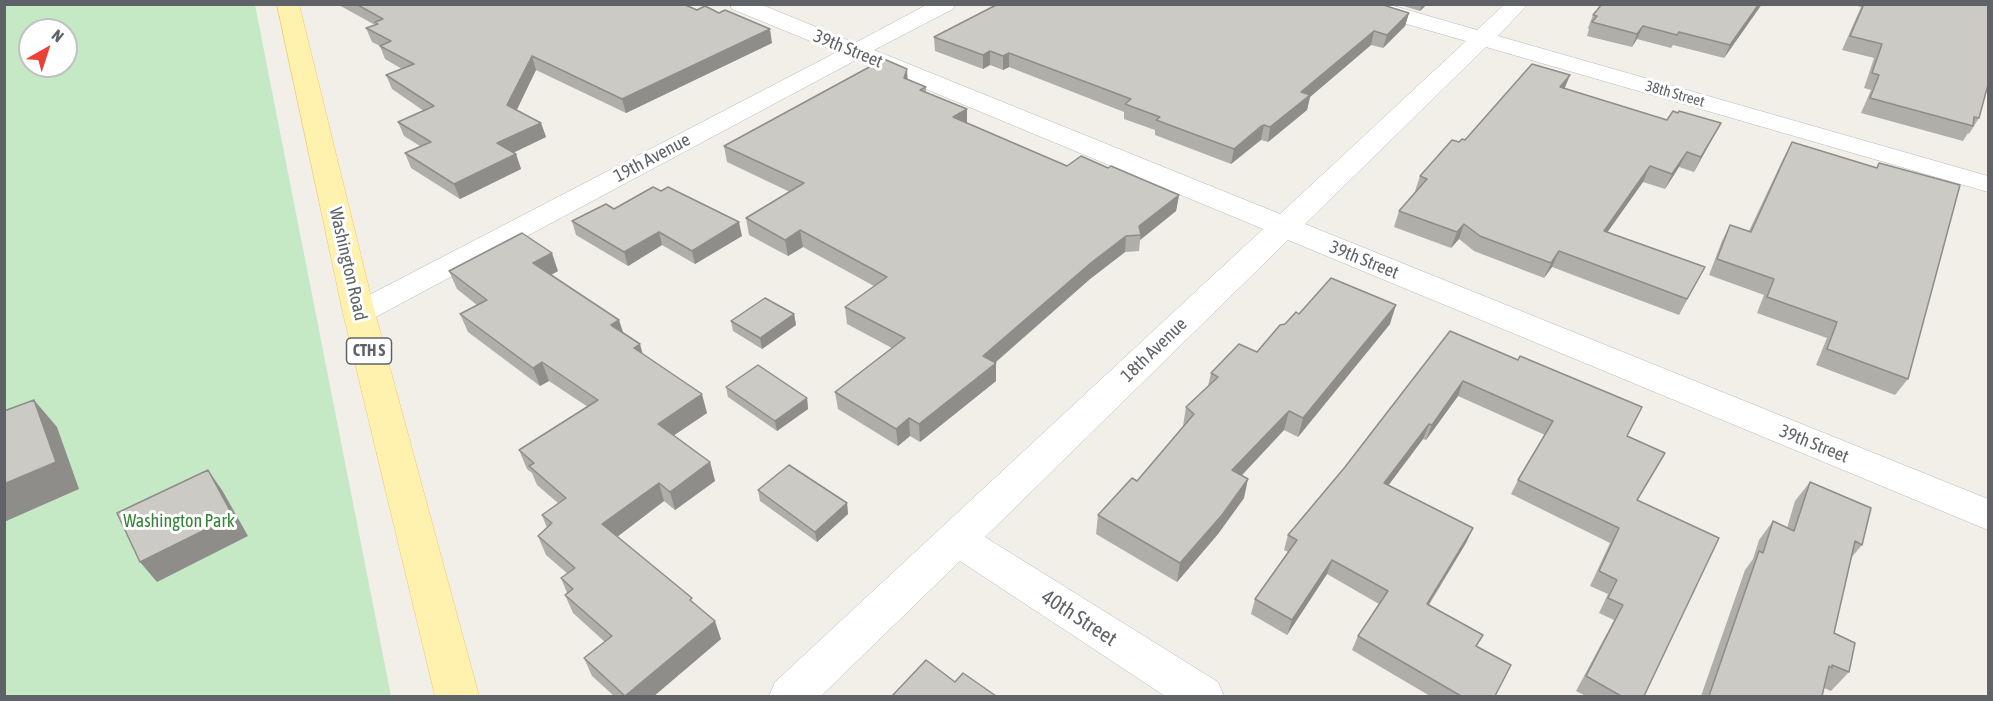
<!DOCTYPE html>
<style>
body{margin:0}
#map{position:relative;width:1993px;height:701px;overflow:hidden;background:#f1efe8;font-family:"Asap Condensed",sans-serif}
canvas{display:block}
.frame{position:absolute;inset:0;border:6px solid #5f6368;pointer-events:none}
.north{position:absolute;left:18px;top:18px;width:60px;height:60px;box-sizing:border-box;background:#fff;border:2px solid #bfc1c3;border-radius:50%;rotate:39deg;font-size:16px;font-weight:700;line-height:24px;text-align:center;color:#5f6368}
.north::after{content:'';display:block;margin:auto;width:21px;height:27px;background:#ea4335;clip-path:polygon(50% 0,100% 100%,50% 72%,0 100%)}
</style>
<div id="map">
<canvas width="1993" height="701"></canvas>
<div class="frame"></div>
<div class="north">N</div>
</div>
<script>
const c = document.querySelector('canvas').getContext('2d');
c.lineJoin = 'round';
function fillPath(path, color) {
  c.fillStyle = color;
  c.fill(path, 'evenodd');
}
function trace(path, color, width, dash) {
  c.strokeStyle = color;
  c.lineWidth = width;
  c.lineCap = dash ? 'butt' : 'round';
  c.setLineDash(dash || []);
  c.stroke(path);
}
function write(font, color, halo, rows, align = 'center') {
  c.font = font + ' "Asap Condensed",sans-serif';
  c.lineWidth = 6;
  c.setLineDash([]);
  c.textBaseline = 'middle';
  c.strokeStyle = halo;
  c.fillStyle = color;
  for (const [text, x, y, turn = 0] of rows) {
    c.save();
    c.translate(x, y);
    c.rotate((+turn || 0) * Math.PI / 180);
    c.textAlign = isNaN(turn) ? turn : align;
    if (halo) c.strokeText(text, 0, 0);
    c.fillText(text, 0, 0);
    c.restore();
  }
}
const green = new Path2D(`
 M 4,5 L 255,5 L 391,696 L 5,696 ZM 30,30 L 66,30 L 66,66 L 30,66 Z`);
const minor = new Path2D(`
 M 730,4 L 760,4 L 855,43 L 928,4 L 955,4 L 953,9 L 874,50 L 1280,214 L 1466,41 L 1354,9 L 1352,4 L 1387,4 L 1477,30 L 1505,4 L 1528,4 L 1498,36 L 1988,176 L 1988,192 L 1486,47 L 1305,224 L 1988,499 L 1988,530 L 1288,240 L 985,537 L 1218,682 L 1224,696 L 1165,696 L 960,561 L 821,696 L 769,696 L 775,682 L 1263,229 L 856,60 L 370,320 L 359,323 L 348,320 L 343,313 L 348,306 L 837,52 L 732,9 Z`);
const primary = new Path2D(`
 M 277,4 L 299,4 L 375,313 L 479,696 L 435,696 L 343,313 Z`);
const wall = new Path2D(`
 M 337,4 L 683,4 L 772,43 L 626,113 L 536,70 L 516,110 L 541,123 L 546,137 L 513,153 L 516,154 L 521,169 L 460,199 L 411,168 L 405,153 L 420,146 L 404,136 L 398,122 L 424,111 L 392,89 L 386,75 L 402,69 L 385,59 L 380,46 L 372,42 L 366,28 L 375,25 Z
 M 1397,4 L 1427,4 L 1420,11 Z
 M 1762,4 L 1724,58 L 1673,45 L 1671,48 L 1637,39 L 1632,47 L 1587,36 L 1589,29 L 1588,28 L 1593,15 Z
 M 1849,4 L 1989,4 L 1979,118 L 1969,134 L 1968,133 L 1963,141 L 1861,113 L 1871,90 L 1864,88 L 1874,58 L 1842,50 L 1861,7 Z
 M 1409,13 L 1405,26 L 1383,48 L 1371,45 L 1310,97 L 1307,110 L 1268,142 L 1261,140 L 1257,142 L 1231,164 L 1155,135 L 1155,130 L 1124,119 L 1124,112 L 1009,67 L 1003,70 L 990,65 L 983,69 L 935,51 L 934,37 Z
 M 1570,75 L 1565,88 L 1713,137 L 1694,172 L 1679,167 L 1665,189 L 1643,182 L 1607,232 L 1705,267 L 1679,315 L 1552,267 L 1544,278 L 1474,251 L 1459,239 L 1451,248 L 1394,227 L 1399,211 L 1416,192 L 1415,191 L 1420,176 L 1465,140 Z
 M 908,79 L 926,87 L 926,93 L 967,123 L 1067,166 L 1108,168 L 1179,195 L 1176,211 L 1140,240 L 1139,251 L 1125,252 L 1090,279 L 995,363 L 996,381 L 920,442 L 910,436 L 898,446 L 838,409 L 835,392 L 892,348 L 847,324 L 845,307 L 874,286 L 803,247 L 788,256 L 749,235 L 746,218 L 790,192 L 727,162 L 724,146 Z
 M 1792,142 L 1876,168 L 1879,163 L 1908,379 L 1895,395 L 1816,365 L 1827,338 L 1757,313 L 1764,295 L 1709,275 L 1722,241 L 1730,225 L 1749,231 L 1784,157 Z
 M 614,209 L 742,236 L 695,264 L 662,245 L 628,266 L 576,235 L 572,221 Z
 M 449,271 L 558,271 L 551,275 L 624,334 L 643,354 L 707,413 L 674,435 L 710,462 L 715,481 L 675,510 L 664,501 L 617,537 L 694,603 L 721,639 L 654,696 L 614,696 L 592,676 L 584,658 L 605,642 L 573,613 L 565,595 L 567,593 L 561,578 L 568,574 L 546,555 L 538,536 L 547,528 L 542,515 L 558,503 L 537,485 L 532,473 L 527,469 L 519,450 L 588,407 L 549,381 L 540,386 L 468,332 L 460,314 L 477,305 L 457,289 Z
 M 794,314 L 796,325 L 762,349 L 733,331 L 731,321 Z
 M 1299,314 L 1390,324 L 1298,437 L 1284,430 L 1242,475 L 1244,498 L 1218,534 L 1177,582 L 1096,534 L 1098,515 L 1137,481 L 1184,427 L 1183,426 L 1186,407 L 1208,386 L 1211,373 L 1257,352 Z
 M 1450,331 L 1627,436 L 1637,500 L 1644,696 L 1586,696 L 1576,691 L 1614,620 L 1599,613 L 1608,594 L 1590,586 L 1610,543 L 1511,494 L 1518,480 L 1545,435 L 1458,396 L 1426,440 L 1423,439 L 1388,485 L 1473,528 L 1466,543 L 1429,605 L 1477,646 L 1495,696 L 1430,696 L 1352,650 L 1358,636 L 1379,604 L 1327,574 L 1287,635 L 1251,614 L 1255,599 L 1288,552 L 1284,550 L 1288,535 L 1345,467 Z
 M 726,387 L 807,398 L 808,409 L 777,431 L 728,397 Z
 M 1810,482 L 1862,545 L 1851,558 L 1834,633 L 1849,672 L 1831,691 L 1824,688 L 1822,696 L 1701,696 L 1745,570 L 1753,559 L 1759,540 L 1773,521 L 1787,528 L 1795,501 Z
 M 758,490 L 847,503 L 848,514 L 817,542 L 760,501 Z`);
const shadedWall = new Path2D(`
 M 1422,4 L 1427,4 L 1420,11 Z
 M 1759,4 L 1762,4 L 1724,58 L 1730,45 Z
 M 1409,13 L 1405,26 L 1383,48 L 1387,35 Z
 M 1643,26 L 1637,39 L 1632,47 L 1637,34 Z
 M 770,29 L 772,43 L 626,113 L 622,99 Z
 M 1374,31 L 1371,45 L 1310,97 L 1307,110 L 1268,142 L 1270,127 L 1301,92 Z
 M 990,51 L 990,65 L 983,69 L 983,55 Z
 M 1009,53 L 1009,67 L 1003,70 L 1003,56 Z
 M 532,56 L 536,70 L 512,120 L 507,105 Z
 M 907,69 L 908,84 L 904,78 Z
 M 1570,75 L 1564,89 L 1560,87 Z
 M 967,109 L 967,124 L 953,117 Z
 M 541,123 L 546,137 L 502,158 L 497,143 Z
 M 1721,123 L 1713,137 L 1694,172 L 1701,157 Z
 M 1264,125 L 1261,140 L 1231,164 L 1234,149 Z
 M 1687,152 L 1679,167 L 1665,189 L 1672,174 Z
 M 516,154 L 521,169 L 460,199 L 454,184 Z
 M 1650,166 L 1643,182 L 1597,247 L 1604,231 Z
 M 1179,195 L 1176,211 L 1140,240 L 1141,235 L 1139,226 Z
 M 739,222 L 742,236 L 695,264 L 692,251 Z
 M 1464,224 L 1459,239 L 1451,248 L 1457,232 Z
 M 800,230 L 803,247 L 788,256 L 785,240 Z
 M 659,232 L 662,245 L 628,266 L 624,252 Z
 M 1126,236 L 1125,252 L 1090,279 L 983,373 L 983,356 L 1092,262 Z
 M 1559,251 L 1552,267 L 1544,278 L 1551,263 Z
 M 552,253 L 558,271 L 540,281 L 533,263 Z
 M 1396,305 L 1390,324 L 1298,437 L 1303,418 Z
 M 794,314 L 796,325 L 762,349 L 760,338 Z
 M 619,320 L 625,338 L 611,325 Z
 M 640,344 L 645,362 L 634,348 Z
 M 542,362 L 549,381 L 540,386 L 533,368 Z
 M 996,363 L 996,381 L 920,442 L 919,424 Z
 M 1463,381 L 1458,396 L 1426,440 L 1432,425 Z
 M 702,394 L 707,413 L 664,442 L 658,424 Z
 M 807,398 L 808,409 L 777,431 L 775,421 Z
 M 34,400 L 57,427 L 79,489 L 4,522 L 4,484 Z
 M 1289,411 L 1284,430 L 1228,490 L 1232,470 Z
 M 909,418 L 910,436 L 898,446 L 896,429 Z
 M 1429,424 L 1423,439 L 1379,498 L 1384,483 Z
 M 710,462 L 715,481 L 675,510 L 670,492 Z
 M 208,470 L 222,490 L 248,536 L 157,582 L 140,562 Z
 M 1248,479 L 1244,498 L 1218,534 L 1177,582 L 1180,563 Z
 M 659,483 L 664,501 L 609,543 L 602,524 Z
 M 847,503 L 848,514 L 817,542 L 815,532 Z
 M 1473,528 L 1466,543 L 1420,618 L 1427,604 Z
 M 1332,560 L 1327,574 L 1287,635 L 1292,620 Z
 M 715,621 L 721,639 L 654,696 L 625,696 Z`);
const building = new Path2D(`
 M 356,4 L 683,4 L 697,10 L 705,6 L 719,13 L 725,10 L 770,29 L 622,99 L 532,56 L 507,105 L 541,123 L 497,143 L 516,154 L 454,184 L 405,153 L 431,142 L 398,122 L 434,106 L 386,75 L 414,64 L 380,46 L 391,41 L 366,28 L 378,24 L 375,22 L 383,19 Z
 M 998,4 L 1380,4 L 1409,13 L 1387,35 L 1374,31 L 1301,92 L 1310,95 L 1270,127 L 1264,125 L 1260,127 L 1234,149 L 1156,120 L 1160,117 L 1125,104 L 1131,99 L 1009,53 L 1003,56 L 990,51 L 983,55 L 934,37 Z
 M 1602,4 L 1759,4 L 1730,45 L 1679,32 L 1677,35 L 1643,26 L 1637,34 L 1592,22 L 1597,16 L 1593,15 Z
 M 1864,4 L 1989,4 L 1989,81 L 1979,118 L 1974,117 L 1973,126 L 1870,98 L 1879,75 L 1872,73 L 1882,44 L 1850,36 Z
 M 884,59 L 907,69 L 904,78 L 926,87 L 920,90 L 967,109 L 953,117 L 1067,166 L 1081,156 L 1108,168 L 1111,166 L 1179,195 L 1139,226 L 1141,235 L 1126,236 L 1092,262 L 983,356 L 996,363 L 919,424 L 909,418 L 896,429 L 835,392 L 905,338 L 845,307 L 887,277 L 800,230 L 785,240 L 746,218 L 804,183 L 724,146 Z
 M 1532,64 L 1570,75 L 1560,87 L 1667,120 L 1673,111 L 1678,113 L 1679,111 L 1721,123 L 1701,157 L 1687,152 L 1672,174 L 1650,166 L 1604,231 L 1705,267 L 1687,299 L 1559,251 L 1551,263 L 1480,236 L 1464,224 L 1457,232 L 1399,211 L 1427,179 L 1420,176 L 1452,140 L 1459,142 L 1462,139 L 1465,140 Z
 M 1792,142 L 1877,168 L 1879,163 L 1960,185 L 1908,379 L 1827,349 L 1837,322 L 1767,297 L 1774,279 L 1717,259 L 1730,225 L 1751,232 Z
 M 653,187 L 661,191 L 668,187 L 739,222 L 692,251 L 659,232 L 624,252 L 572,221 L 606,204 L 614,209 Z
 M 522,233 L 552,253 L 533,263 L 619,320 L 611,325 L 640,344 L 634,348 L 702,394 L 658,424 L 710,462 L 670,492 L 659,483 L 602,524 L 692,598 L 690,600 L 715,621 L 625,696 L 584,658 L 612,636 L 565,595 L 573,589 L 561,578 L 575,568 L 538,536 L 552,523 L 542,515 L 566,498 L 529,466 L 534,463 L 519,450 L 598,400 L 542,362 L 533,368 L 460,314 L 487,300 L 449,271 Z
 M 1331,278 L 1396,305 L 1303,418 L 1289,411 L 1232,470 L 1248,479 L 1222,515 L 1180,563 L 1098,515 L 1132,478 L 1137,481 L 1194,414 L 1186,407 L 1218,377 L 1211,373 L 1239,344 L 1257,352 L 1280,325 L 1285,324 L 1296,312 L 1299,314 Z
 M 765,298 L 794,314 L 760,338 L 731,321 Z
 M 1450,331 L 1518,360 L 1520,356 L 1642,407 L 1627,436 L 1665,453 L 1637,500 L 1719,538 L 1644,696 L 1621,696 L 1586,676 L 1623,605 L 1608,598 L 1617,580 L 1599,571 L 1619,528 L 1518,480 L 1553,421 L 1463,381 L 1432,425 L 1429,424 L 1384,483 L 1473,528 L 1427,604 L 1483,635 L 1476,646 L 1511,665 L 1495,696 L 1461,696 L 1358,636 L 1388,591 L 1332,560 L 1292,620 L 1255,599 L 1297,540 L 1288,535 L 1345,467 Z
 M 758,365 L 807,398 L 775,421 L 726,387 Z
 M 34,400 L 56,462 L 4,484 L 4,411 Z
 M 789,465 L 847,503 L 815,532 L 758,490 Z
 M 208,470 L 233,516 L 140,562 L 117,513 Z
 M 1810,482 L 1871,508 L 1862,545 L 1855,541 L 1834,633 L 1855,643 L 1849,672 L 1832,665 L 1832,668 L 1829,666 L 1822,696 L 1709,696 L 1759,551 L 1763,553 L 1773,521 L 1794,531 Z
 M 926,660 L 955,682 L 963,673 L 996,696 L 892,696 Z`);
const farStreetnames = [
 ["38th Street",1675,94,16]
];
const shields = [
 [369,351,45]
];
const shieldNames = [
 ["CTH S",369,351]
];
const streetNames = [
 ["39th Street",848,49,22],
 ["19th Avenue",652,158,-28],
 ["39th Street",1364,260,22],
 ["Washington Road",348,264,77],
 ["18th Avenue",1154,350,-44],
 ["39th Street",1814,444,22]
];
const parkNames = [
 ["Washington Park",179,521]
];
const nearStreetnames = [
 ["40th Street",1079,618,33]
];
fillPath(green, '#c5e8c5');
trace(minor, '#b5b8bc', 1);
trace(primary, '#f2c960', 1);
fillPath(minor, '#fff');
fillPath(primary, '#fff2af');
fillPath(wall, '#afaea9');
fillPath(shadedWall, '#8f8d8a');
fillPath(building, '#cccac5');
trace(building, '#8f8d8a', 1.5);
write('15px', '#5f6368', '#fff', farStreetnames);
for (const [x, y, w] of shields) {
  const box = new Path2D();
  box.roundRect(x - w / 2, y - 13, w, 26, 4.5);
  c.fillStyle = '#fff';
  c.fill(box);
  trace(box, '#5f6368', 1.5);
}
write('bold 16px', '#5f6368', null, shieldNames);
write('18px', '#5f6368', '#fff', streetNames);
write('18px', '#348238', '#fff', parkNames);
write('21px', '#5f6368', '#fff', nearStreetnames);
</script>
